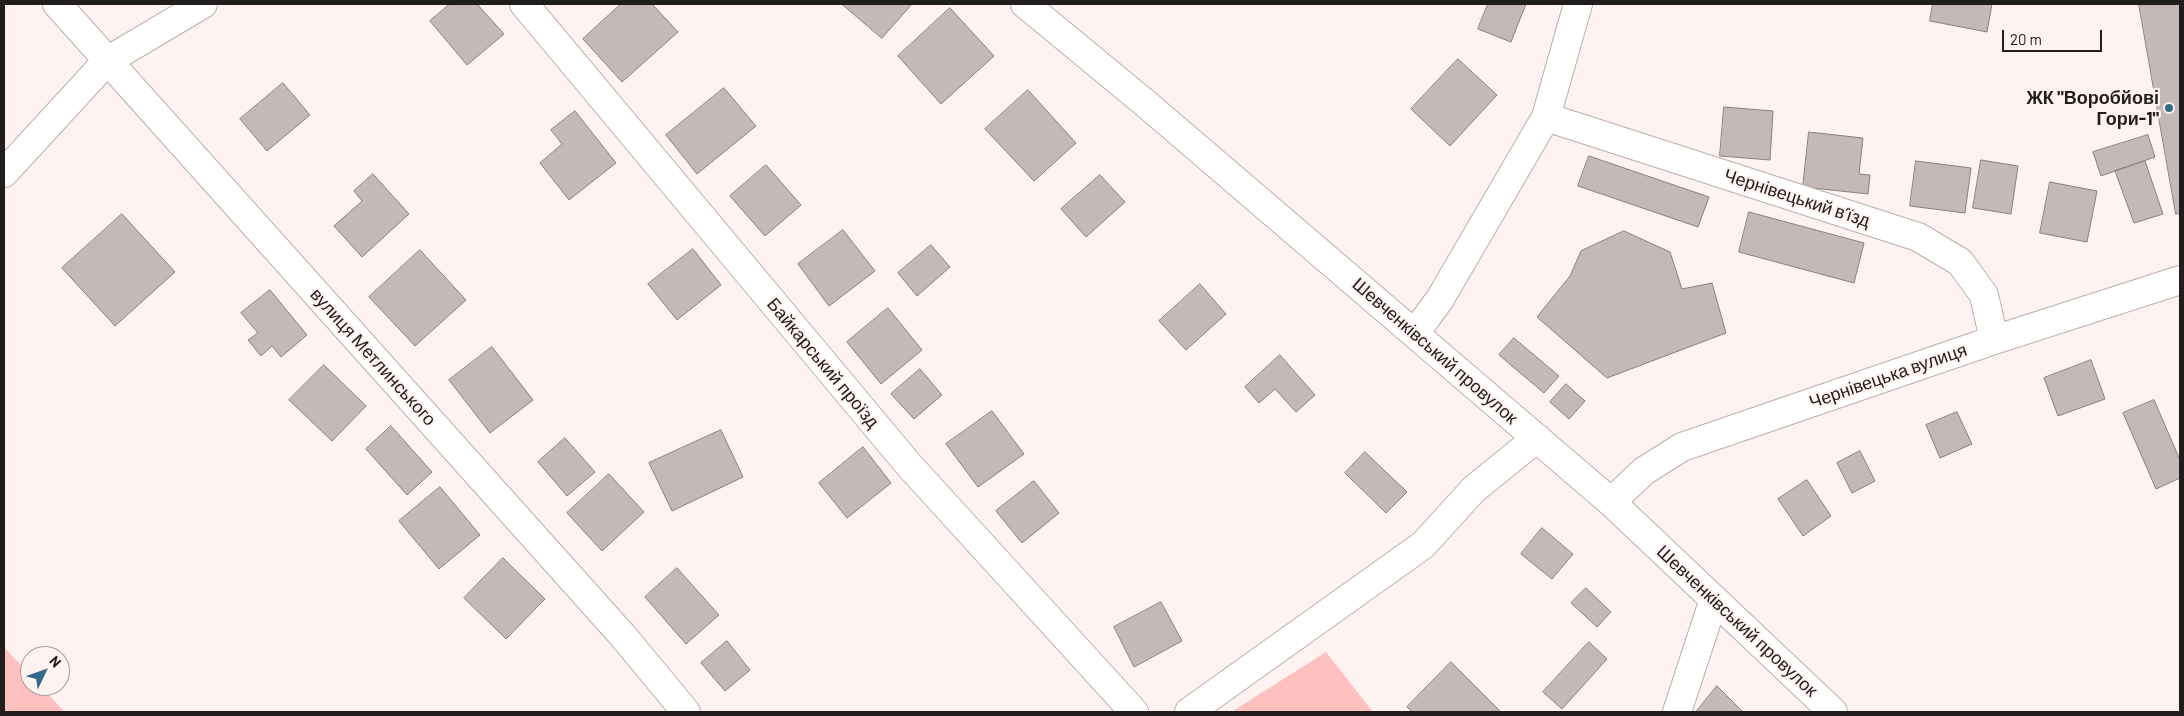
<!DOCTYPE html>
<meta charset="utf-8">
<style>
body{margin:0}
#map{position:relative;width:2184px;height:716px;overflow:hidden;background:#fff3f2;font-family:Barlow,sans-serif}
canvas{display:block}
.frame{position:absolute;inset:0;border:5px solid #211d1d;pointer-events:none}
.north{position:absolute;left:20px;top:646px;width:50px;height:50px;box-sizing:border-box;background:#fff3f2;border:1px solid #a69d9d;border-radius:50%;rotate:48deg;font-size:14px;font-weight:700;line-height:20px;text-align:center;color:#211d1d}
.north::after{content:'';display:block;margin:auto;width:18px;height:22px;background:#336b86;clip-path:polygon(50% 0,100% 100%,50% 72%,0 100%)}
.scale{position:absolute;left:2002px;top:30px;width:100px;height:22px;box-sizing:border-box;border:2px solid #211d1d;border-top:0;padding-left:6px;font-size:15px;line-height:18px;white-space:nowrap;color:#211d1d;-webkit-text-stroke:4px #fff3f2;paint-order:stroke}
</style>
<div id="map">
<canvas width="2184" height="716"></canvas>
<div class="frame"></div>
<div class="north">N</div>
<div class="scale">20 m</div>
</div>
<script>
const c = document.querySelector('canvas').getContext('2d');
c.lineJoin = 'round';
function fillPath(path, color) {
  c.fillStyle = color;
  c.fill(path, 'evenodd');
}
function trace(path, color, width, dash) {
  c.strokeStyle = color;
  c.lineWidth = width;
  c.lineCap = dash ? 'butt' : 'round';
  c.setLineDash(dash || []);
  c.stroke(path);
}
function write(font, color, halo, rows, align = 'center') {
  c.font = font + ' Barlow,sans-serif';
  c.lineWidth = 4.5;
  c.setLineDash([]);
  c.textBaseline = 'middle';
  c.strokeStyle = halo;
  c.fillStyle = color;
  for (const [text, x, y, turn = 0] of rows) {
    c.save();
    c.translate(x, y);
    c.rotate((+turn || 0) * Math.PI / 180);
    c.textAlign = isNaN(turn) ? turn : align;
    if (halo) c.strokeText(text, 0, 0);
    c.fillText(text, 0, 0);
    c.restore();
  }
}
const green = new Path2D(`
 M 4,647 L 30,675 L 30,686 L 40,686 L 65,712 L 4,712 Z
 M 1326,652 L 1373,712 L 1231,712 Z`);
const building = new Path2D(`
 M 450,4 L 477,4 L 504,34 L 467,65 L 430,21 Z
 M 621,4 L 652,4 L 678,32 L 622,82 L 583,39 Z
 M 842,4 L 912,4 L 882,38 Z
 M 1488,4 L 1526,4 L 1511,42 L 1478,29 Z
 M 1933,4 L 1992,4 L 1987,32 L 1930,21 Z
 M 2139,4 L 2180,4 L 2180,213 L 2176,214 Z
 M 950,8 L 994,56 L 941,104 L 898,56 Z
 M 1458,59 L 1497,95 L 1450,146 L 1411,109 Z
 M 283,83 L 310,115 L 267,151 L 240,119 Z
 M 724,88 L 756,126 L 697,174 L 666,135 Z
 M 1028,90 L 1076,143 L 1034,181 L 985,129 Z
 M 1724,107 L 1773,111 L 1770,160 L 1720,156 Z
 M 575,111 L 616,163 L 569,200 L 540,163 L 562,144 L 551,130 Z
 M 1809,132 L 1863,138 L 1859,174 L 1870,175 L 1868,194 L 1803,187 Z
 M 2148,135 L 2155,157 L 2101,176 L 2093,152 Z
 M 1589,156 L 1709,197 L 1698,227 L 1578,186 Z
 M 1981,160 L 2018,166 L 2011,214 L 1973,208 Z
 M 1916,161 L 1971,168 L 1965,213 L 1910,206 Z
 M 2145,161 L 2163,214 L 2134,223 L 2115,171 Z
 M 766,165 L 801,205 L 765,236 L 730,196 Z
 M 373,174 L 409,214 L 362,257 L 334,226 L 362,201 L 354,191 Z
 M 1100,175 L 1125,202 L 1086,237 L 1061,209 Z
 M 2050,182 L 2097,191 L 2087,242 L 2040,233 Z
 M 1749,212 L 1864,243 L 1854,283 L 1739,252 Z
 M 122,214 L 175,272 L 115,326 L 62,268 Z
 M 843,230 L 875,271 L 829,306 L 798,264 Z
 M 1624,231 L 1670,252 L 1682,289 L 1712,283 L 1726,333 L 1607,378 L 1537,317 L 1570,276 L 1581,251 Z
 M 931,245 L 950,267 L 917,296 L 898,273 Z
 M 693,249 L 721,285 L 677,320 L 648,284 Z
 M 420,250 L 466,300 L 415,346 L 369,297 Z
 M 1200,284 L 1226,314 L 1186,350 L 1159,321 Z
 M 270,290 L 307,335 L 281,357 L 272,346 L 261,356 L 248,340 L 258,333 L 241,313 Z
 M 888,308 L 922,350 L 881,384 L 847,342 Z
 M 1514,338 L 1559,376 L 1544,393 L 1499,355 Z
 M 492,347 L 533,400 L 490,433 L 449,380 Z
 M 1280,355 L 1315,395 L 1296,412 L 1275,389 L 1259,403 L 1245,387 Z
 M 2091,360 L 2105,399 L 2058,416 L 2044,378 Z
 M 324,365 L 366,406 L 332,441 L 289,400 Z
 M 920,369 L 942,395 L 914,419 L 891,394 Z
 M 1566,384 L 1585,401 L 1569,419 L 1550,402 Z
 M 2154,400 L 2180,460 L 2180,478 L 2156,489 L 2123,413 Z
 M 992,411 L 1024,454 L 978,487 L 946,444 Z
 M 1957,412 L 1972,444 L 1940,458 L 1926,425 Z
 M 391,426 L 432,472 L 407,495 L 366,449 Z
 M 721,430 L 743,477 L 672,511 L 649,463 Z
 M 565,438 L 595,472 L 567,496 L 538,462 Z
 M 863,447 L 891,483 L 847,518 L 819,483 Z
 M 1860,451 L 1875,481 L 1852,493 L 1837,463 Z
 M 1365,452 L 1407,492 L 1386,513 L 1345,473 Z
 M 609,474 L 644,512 L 602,551 L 567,513 Z
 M 1807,480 L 1831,516 L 1803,536 L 1778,499 Z
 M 1034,481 L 1059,513 L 1022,543 L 996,511 Z
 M 440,487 L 480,535 L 439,569 L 399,521 Z
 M 1542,528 L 1573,554 L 1552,579 L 1521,554 Z
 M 503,558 L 545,599 L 506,639 L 464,598 Z
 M 677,568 L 719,615 L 686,644 L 645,597 Z
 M 1586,588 L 1611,612 L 1597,627 L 1571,603 Z
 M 1161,602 L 1182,641 L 1134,667 L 1114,627 Z
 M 727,641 L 750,670 L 725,691 L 701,663 Z
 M 1589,642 L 1607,659 L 1562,709 L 1543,692 Z
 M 1451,662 L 1501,712 L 1412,712 L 1407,707 Z
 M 1717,686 L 1743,712 L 1696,712 Z`);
const minor = new Path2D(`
 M 57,4 L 623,636 L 686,712
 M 524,4 L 908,464 L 1134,712
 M 1025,4 L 1145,103 L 1611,502 L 1833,712
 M 1546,117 L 1918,237 L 1960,262 L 1984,295 L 1994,340
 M 4,173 L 107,61 L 203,4
 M 1415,333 L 1440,299 L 1546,117 L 1578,4
 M 1611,502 L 1644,471 L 1682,447 L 1994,340 L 2180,280
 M 1189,712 L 1423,545 L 1474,489 L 1537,438
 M 1677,712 L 1714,599`);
const markers = [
 [2169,108,5,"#336b86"]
];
const poiNames = [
 ["ЖК \"Воробйові",2159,98],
 ["Гори-1\"",2159,119]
];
const streetNames = [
 ["Чернівецький вʼїзд",1797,198,18],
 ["Шевченківський провулок",1435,351,41],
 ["вулиця Метлинського",373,357,48],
 ["Байкарський проїзд",823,363,50],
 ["Чернівецька вулиця",1888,376,-19],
 ["Шевченківський провулок",1737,621,43]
];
fillPath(green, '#fec1bf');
fillPath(building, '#c4b9b8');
trace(building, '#897f7e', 1);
trace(minor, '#baafae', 30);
trace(minor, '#fff', 28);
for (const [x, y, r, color] of markers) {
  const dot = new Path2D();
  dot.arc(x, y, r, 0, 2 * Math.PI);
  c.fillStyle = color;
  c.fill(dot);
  trace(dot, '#fff3f2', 2);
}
write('bold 18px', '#211d1d', '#fff3f2', poiNames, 'right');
write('18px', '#211d1d', '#fff3f2', streetNames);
</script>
